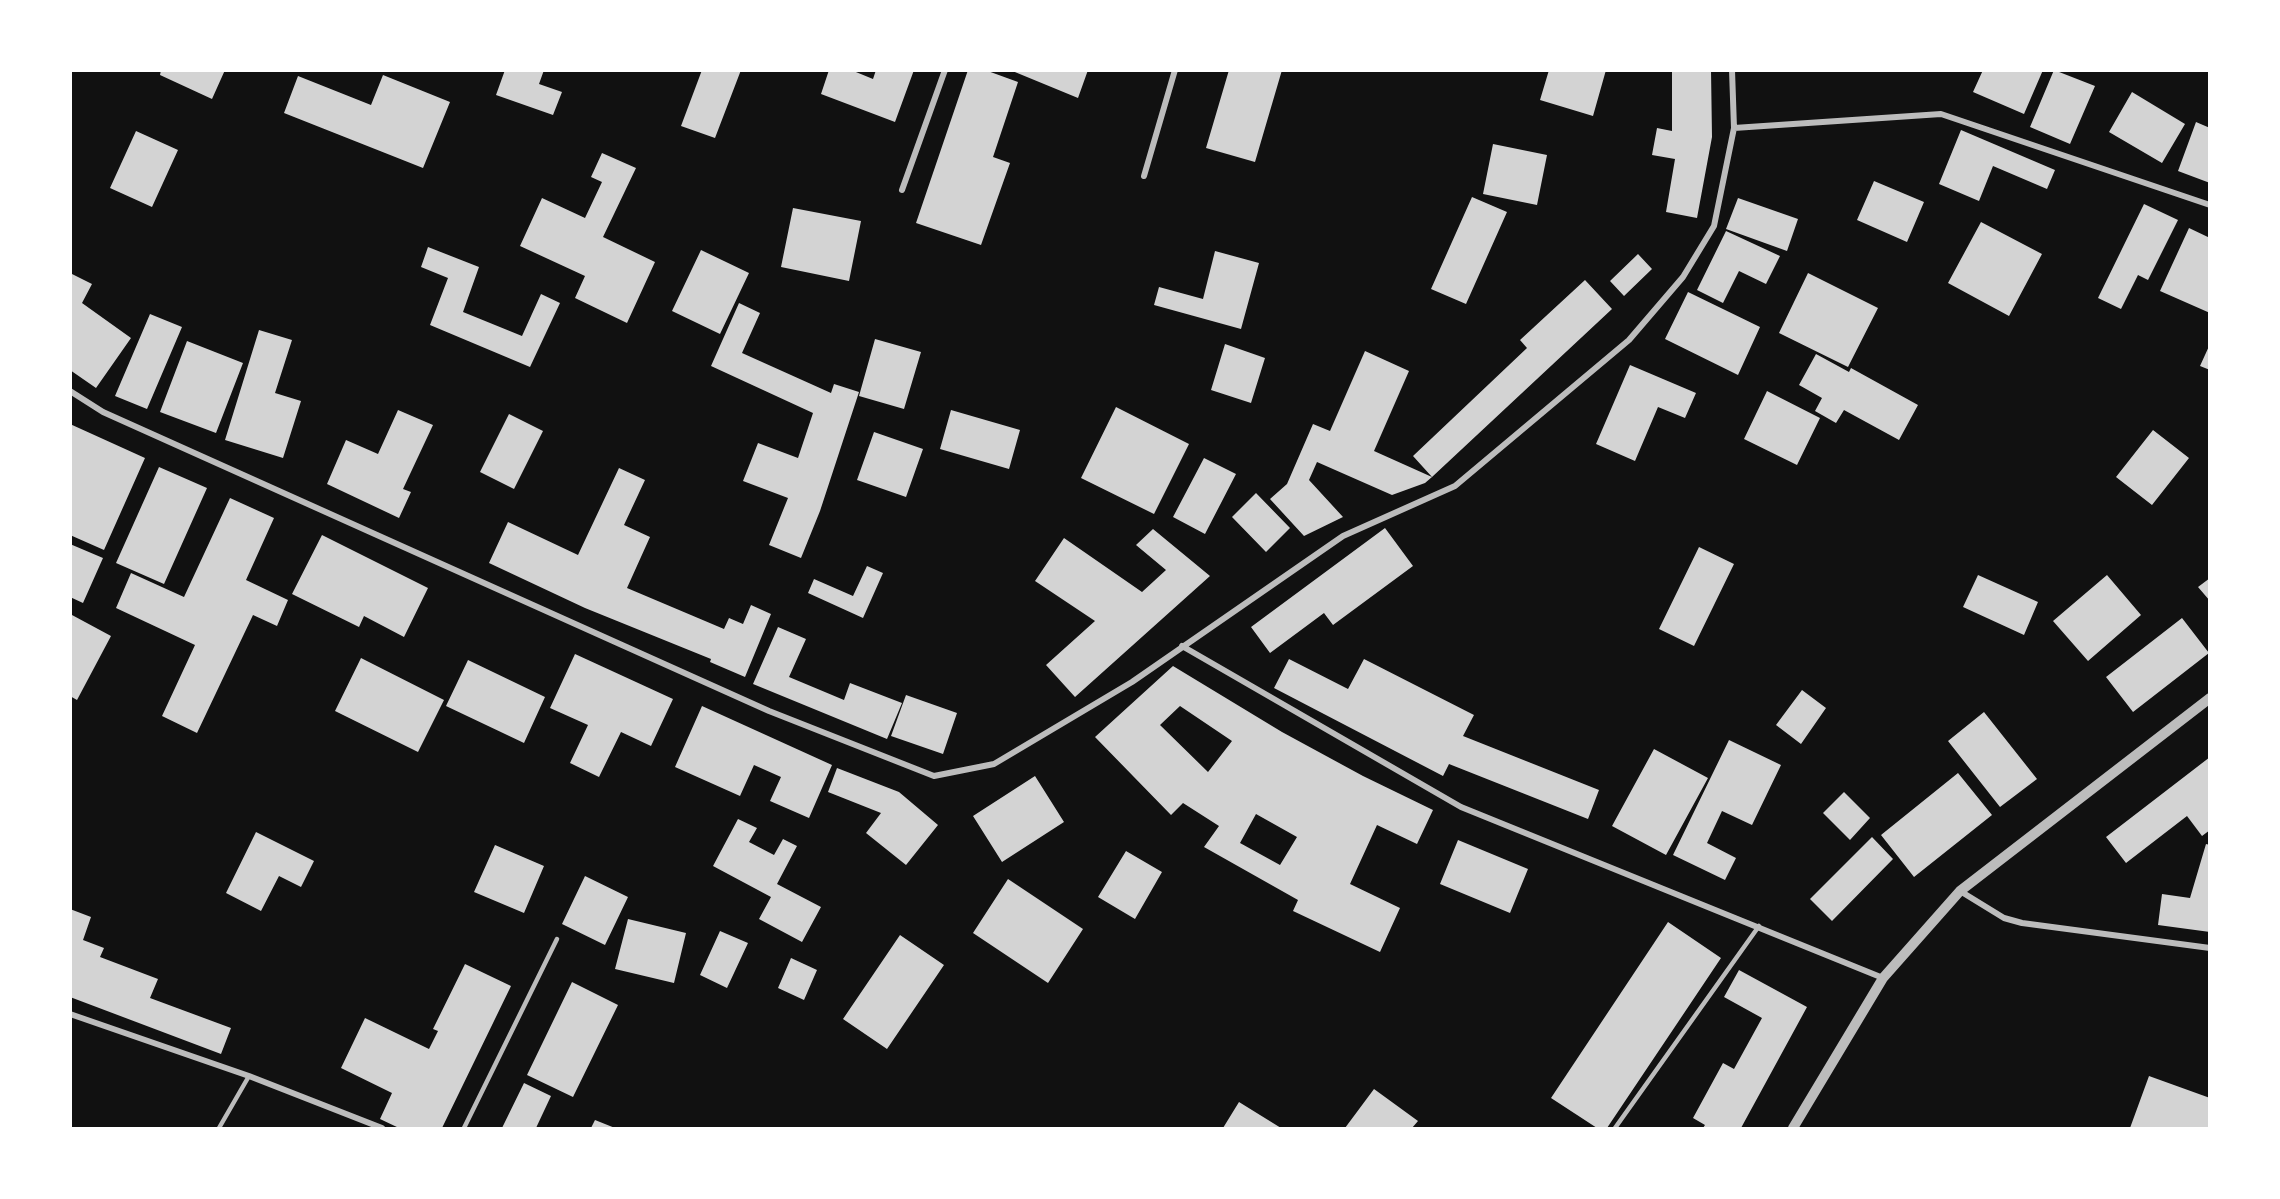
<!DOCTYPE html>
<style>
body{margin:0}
#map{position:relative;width:2280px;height:1199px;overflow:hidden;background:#111;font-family:"PT Sans Narrow",sans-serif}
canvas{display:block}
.frame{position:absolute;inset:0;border:72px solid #fff;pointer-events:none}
</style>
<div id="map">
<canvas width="2280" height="1199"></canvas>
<div class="frame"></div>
</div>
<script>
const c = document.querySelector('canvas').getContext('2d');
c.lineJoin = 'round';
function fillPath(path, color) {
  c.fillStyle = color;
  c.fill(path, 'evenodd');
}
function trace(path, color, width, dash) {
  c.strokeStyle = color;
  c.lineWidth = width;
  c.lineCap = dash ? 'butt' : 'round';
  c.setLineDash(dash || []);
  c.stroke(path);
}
const building = new Path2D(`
 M 161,70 L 225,70 L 212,99 L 160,75 Z
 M 505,70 L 544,70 L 539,84 L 562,92 L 553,115 L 496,95 Z
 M 702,70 L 741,70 L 715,138 L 681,126 Z
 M 829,70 L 851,70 L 873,79 L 876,70 L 914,70 L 895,122 L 821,94 Z
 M 968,70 L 985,70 L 1018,82 L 993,157 L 1010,163 L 981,245 L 916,223 Z
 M 1010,70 L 1088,70 L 1078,98 Z
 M 1229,70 L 1282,70 L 1255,162 L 1206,148 Z
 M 1549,70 L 1606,70 L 1593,116 L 1540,100 Z
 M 1672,70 L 1711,70 L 1712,137 L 1697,218 L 1666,212 L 1675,159 L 1652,155 L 1657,128 L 1672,131 Z
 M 1983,70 L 2043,70 L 2024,114 L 1973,92 Z
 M 2054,70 L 2095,86 L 2070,144 L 2030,127 Z
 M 383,75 L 450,102 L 423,168 L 284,113 L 298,76 L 371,105 Z
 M 2132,92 L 2185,124 L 2162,163 L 2109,132 Z
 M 2196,122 L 2210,128 L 2210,183 L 2178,171 Z
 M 1961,130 L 2055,170 L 2047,189 L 1993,166 L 1979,201 L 1939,184 Z
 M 136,131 L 178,150 L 152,207 L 110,188 Z
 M 1493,144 L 1547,155 L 1537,205 L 1483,194 Z
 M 602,153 L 636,168 L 603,237 L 655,262 L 627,323 L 575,298 L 585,276 L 520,246 L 542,198 L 585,218 L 602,182 L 591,177 Z
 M 1874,181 L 1924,202 L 1907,242 L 1857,220 Z
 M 1472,197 L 1507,212 L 1466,304 L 1431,289 Z
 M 1738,198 L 1798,219 L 1787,251 L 1726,229 Z
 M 2144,204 L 2178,220 L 2148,280 L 2138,275 L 2121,309 L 2098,298 Z
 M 793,208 L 861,221 L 849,281 L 781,267 Z
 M 1981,222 L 2042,254 L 2009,316 L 1948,283 Z
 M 2189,228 L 2210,238 L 2210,313 L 2160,291 Z
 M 1726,231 L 1780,256 L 1766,284 L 1739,271 L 1723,303 L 1697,290 Z
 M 428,247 L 479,267 L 463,312 L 522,336 L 541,294 L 560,303 L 530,367 L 430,325 L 448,278 L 421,267 Z
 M 701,250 L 749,273 L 720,334 L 672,311 Z
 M 1215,251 L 1259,263 L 1241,329 L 1154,305 L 1159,287 L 1203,299 Z
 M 1638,254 L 1652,269 L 1624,296 L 1610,281 Z
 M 70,273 L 92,284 L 82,303 L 131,338 L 96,388 L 70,370 Z
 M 1808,273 L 1878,308 L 1848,367 L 1779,333 Z
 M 1585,280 L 1612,309 L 1432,477 L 1425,483 L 1392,495 L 1317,462 L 1309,480 L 1343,517 L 1304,536 L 1270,499 L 1287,484 L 1313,424 L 1330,431 L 1365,351 L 1409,371 L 1374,451 L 1432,477 L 1413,456 L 1527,348 L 1520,340 Z
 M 1688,292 L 1760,327 L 1738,375 L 1665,339 Z
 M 739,303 L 760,313 L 742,353 L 831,393 L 834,384 L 859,392 L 820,511 L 801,558 L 769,545 L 788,498 L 743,481 L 758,443 L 798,458 L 813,413 L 711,366 Z
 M 150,314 L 182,327 L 147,409 L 115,396 Z
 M 259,330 L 292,340 L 275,393 L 301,401 L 283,458 L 225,440 Z
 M 875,339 L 921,352 L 904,409 L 859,396 Z
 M 187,341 L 243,363 L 216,433 L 160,412 Z
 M 1225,344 L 1265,358 L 1251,403 L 1211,390 Z
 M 2210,344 L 2210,370 L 2200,366 Z
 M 1816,354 L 1849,372 L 1851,368 L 1918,405 L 1899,440 L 1844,410 L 1836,423 L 1815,411 L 1822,398 L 1799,385 Z
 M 1630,365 L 1696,393 L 1685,418 L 1658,407 L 1635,461 L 1596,444 Z
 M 1767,391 L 1820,418 L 1797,465 L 1744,439 Z
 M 1116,407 L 1189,444 L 1154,514 L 1081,478 Z
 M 398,410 L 433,425 L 403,489 L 411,492 L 399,518 L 327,484 L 346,440 L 378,454 Z
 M 951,410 L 1020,430 L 1009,469 L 940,449 Z
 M 509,414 L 543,431 L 514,489 L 480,472 Z
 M 70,424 L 145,458 L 104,550 L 70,535 Z
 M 2153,430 L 2189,458 L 2152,505 L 2116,477 Z
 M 874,432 L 923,449 L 906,497 L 857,480 Z
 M 1204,458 L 1236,474 L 1205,534 L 1173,517 Z
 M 159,467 L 207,488 L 164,584 L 116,563 Z
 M 619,468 L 645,480 L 624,525 L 650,537 L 627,588 L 724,629 L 729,618 L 743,624 L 751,605 L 771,614 L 745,677 L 710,662 L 711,659 L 585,608 L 489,563 L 508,522 L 578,555 Z
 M 1256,493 L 1290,528 L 1266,552 L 1232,517 Z
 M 230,498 L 274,518 L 246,580 L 288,600 L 277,626 L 253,615 L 197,733 L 162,716 L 195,645 L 116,608 L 131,573 L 184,597 Z
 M 1385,528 L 1413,566 L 1333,625 L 1324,613 L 1270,653 L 1251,627 Z
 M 1153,529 L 1210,576 L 1075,697 L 1046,665 L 1095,621 L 1035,581 L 1064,538 L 1142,592 L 1166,570 L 1136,545 Z
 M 322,535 L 428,588 L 404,637 L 364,616 L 359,627 L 292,594 Z
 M 70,544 L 103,558 L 83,603 L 70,597 Z
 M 1699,547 L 1734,564 L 1694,646 L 1659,629 Z
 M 867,566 L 883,573 L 863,618 L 808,593 L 814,579 L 853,596 Z
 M 1978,575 L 2038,602 L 2024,635 L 1963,607 Z
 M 2107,575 L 2141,615 L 2088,661 L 2053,621 Z
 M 2210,578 L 2210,601 L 2198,587 Z
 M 72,615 L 111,636 L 77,700 L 70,696 Z
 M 2182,618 L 2209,653 L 2133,712 L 2106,677 Z
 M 778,627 L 806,639 L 789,677 L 844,700 L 850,683 L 902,703 L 887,739 L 753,684 Z
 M 575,654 L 673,699 L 651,746 L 621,732 L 599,777 L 570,763 L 588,725 L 550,708 Z
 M 361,658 L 444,700 L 418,752 L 335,711 Z
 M 1289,659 L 1348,689 L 1364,659 L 1474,715 L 1463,736 L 1599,790 L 1588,819 L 1449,764 L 1443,776 L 1274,688 Z
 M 468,660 L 545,697 L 524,743 L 446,706 Z
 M 1173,666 L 1282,732 L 1363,776 L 1433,810 L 1417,844 L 1377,825 L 1350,884 L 1400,908 L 1380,952 L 1293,911 L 1298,900 L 1204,847 L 1219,826 L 1183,803 L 1171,815 L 1095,737 ZM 1180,706 L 1232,741 L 1208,772 L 1160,725 ZM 1256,814 L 1297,837 L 1280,865 L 1240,843 Z
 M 1802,690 L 1826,708 L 1801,744 L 1776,725 Z
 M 906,695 L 957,713 L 943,754 L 891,736 Z
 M 702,706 L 832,765 L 809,818 L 770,801 L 781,777 L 754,765 L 740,796 L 675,767 Z
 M 1984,712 L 2037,779 L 2000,807 L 1948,741 Z
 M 1729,740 L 1781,765 L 1752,825 L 1722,811 L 1707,843 L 1736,858 L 1725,880 L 1673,855 Z
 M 1654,749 L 1708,778 L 1666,855 L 1612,826 Z
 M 2210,757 L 2210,830 L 2202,836 L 2187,816 L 2126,863 L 2106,837 Z
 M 837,768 L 899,792 L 938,825 L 906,865 L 866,833 L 881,813 L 828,792 Z
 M 1958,773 L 1992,815 L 1914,877 L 1881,835 Z
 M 1035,776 L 1064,822 L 1002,862 L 973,816 Z
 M 1844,792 L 1870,818 L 1850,840 L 1823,813 Z
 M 738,819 L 757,828 L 749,842 L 774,855 L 783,839 L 797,846 L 777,884 L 821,907 L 802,942 L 759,919 L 771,897 L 713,866 Z
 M 256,832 L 314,861 L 301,887 L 279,876 L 261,911 L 226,893 Z
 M 1872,837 L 1893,859 L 1832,921 L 1810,899 Z
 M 1458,840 L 1528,869 L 1510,913 L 1440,884 Z
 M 2206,844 L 2210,845 L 2210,932 L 2158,925 L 2162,894 L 2190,898 Z
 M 495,845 L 544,866 L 524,913 L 474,892 Z
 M 1126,851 L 1162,872 L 1135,919 L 1098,897 Z
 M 585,876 L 628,897 L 605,945 L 562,924 Z
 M 1008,879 L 1083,929 L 1048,983 L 973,933 Z
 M 70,909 L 91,917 L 83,940 L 104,948 L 100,957 L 158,979 L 150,998 L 231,1028 L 221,1054 L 70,997 Z
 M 628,919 L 686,933 L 674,983 L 615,969 Z
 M 1668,922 L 1721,958 L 1607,1128 L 1597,1128 L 1551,1098 Z
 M 720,931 L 748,943 L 727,988 L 700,975 Z
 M 900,935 L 944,965 L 887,1049 L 843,1019 Z
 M 791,958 L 817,970 L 804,1000 L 778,988 Z
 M 465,964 L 511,986 L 442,1128 L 399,1128 L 380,1119 L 392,1093 L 341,1068 L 365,1018 L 429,1049 L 438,1031 L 433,1029 Z
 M 1739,970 L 1807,1007 L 1741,1128 L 1703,1128 L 1705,1125 L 1693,1118 L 1723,1063 L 1734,1069 L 1762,1018 L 1724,997 Z
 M 572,982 L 618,1005 L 573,1097 L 527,1075 Z
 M 2149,1076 L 2210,1098 L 2210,1128 L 2130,1128 Z
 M 524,1083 L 551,1096 L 536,1128 L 502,1128 Z
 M 1374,1089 L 1418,1121 L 1412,1128 L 1345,1128 Z
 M 1239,1102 L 1281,1128 L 1223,1128 Z
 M 595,1120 L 615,1128 L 591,1128 Z`);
const service = new Path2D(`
 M 219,1128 L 249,1076
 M 464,1128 L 557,939
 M 1615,1128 L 1759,926`);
const minor = new Path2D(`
 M 1734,128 L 1941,114 L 2210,205
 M 1144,176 L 1175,70
 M 902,190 L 945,70
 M 70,391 L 103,412 L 769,711 L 934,776 L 994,764 L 1132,682 L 1343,536 L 1455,486 L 1629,340 L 1683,277 L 1714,226 L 1734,128 L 1732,70
 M 1182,646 L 1461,807 L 1883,978
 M 1960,891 L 2004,918 L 2022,923 L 2210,948
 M 70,1014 L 249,1076 L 382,1128`);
const tertiary = new Path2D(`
 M 1793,1128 L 1883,978 L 1960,891 L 2210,698`);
fillPath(building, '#d3d3d3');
trace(service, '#bcbcbc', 4.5);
trace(minor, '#bcbcbc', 6);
trace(tertiary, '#bcbcbc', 10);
</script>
